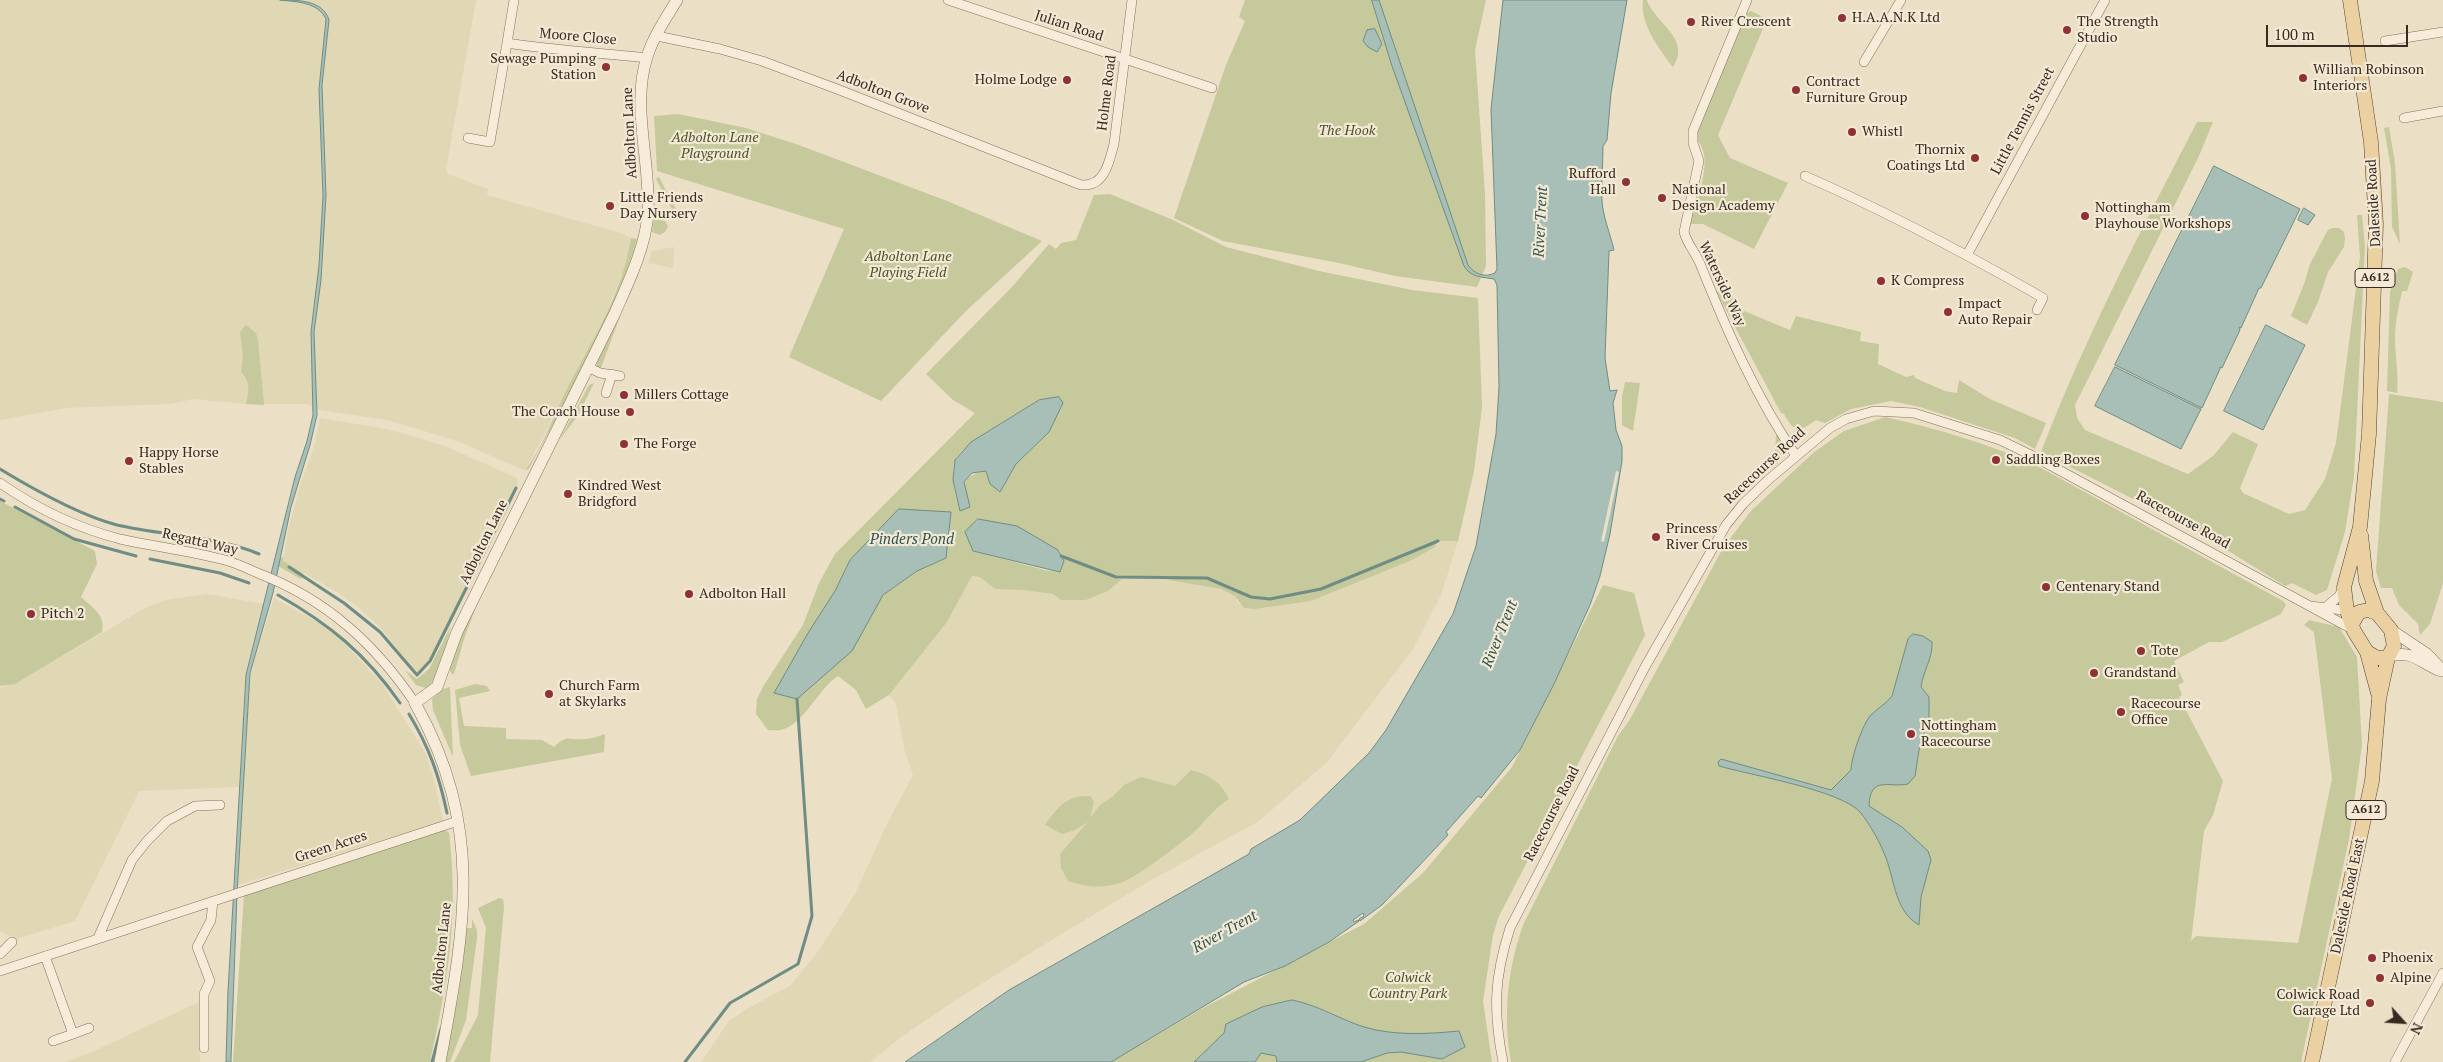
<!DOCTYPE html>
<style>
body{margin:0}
#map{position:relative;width:2443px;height:1062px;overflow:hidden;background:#ebdfc6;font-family:"PT Serif",serif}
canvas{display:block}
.north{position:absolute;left:2378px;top:997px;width:50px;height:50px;-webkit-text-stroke:4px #f3e9d5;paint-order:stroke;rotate:116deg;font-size:14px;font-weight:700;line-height:20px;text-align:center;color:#372a20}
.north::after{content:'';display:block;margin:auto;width:18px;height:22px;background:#372a20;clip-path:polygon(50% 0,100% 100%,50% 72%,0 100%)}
.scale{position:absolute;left:2266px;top:25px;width:142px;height:22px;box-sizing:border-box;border:2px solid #372a20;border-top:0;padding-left:6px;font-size:15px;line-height:18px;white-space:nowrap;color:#372a20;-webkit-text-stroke:4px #f3e9d5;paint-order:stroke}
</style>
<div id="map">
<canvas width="2443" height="1062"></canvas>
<div class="north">N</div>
<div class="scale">100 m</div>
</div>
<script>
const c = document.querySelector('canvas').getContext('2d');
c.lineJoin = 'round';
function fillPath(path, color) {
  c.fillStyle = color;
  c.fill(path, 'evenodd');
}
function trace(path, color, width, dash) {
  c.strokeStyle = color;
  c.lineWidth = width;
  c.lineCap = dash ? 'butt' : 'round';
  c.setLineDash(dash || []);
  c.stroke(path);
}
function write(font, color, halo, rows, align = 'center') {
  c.font = font + ' "PT Serif",serif';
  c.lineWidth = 4.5;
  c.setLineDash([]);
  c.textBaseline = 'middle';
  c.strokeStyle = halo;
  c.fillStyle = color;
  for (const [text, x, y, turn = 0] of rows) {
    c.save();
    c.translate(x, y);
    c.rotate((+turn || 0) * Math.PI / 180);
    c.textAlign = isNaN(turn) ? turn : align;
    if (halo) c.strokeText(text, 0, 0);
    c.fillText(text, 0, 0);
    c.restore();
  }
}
const farmland = new Path2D(`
 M 0,0 L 476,0 L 446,169 L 448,174 L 488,189 L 487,195 L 624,234 L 631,238 L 628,261 L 602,322 L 526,469 L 523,470 L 460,442 L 421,430 L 387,420 L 320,410 L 307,404 L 246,404 L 194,399 L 168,404 L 66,408 L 0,420 Z
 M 674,247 L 673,268 L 648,263 L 652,251 Z
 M 320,418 L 387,429 L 409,435 L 445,446 L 517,478 L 518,489 L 462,601 L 430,663 L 421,674 L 417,674 L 381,628 L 358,607 L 335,591 L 283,561 L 288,530 L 300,486 L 315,444 Z
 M 1441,541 L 1458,541 L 1441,595 L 1413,649 L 1327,762 L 1259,821 L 1151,880 L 1040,947 L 954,1001 L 900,1038 L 870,1062 L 701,1062 L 729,1021 L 750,1007 L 790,986 L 820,949 L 856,892 L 886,826 L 913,775 L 905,752 L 896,704 L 889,695 L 947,622 L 972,576 L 980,577 L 995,589 L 1023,590 L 1053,594 L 1061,600 L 1086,600 L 1108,591 L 1122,579 L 1166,578 L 1221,589 L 1235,596 L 1238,603 L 1255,609 L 1311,601 L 1410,561 L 1437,546 Z
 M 207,594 L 264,604 L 246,675 L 239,787 L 139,791 L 75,921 L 16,939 L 0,931 L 0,688 L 20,681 L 147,607 L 166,600 Z
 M 274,598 L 321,624 L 342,641 L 383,685 L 426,754 L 432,772 L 443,821 L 238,885 L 250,673 Z
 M 199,1002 L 200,1062 L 66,1062 L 94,1051 Z`);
const green = new Path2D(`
 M 1245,0 L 1486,0 L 1475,50 L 1485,194 L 1486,266 L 1477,287 L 1395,276 L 1339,263 L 1223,241 L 1174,218 L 1226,65 L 1245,21 L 1239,17 Z
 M 1643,0 L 1647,0 C 1655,24 1692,38 1673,67 C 1659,49 1640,24 1643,0 Z
 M 1751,11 L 1767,19 L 1718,135 L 1730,158 L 1788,183 L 1754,249 L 1703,224 L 1690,224 C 1696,203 1715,157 1697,140 L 1698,128 L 1747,13 Z
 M 678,114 L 746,128 L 799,145 L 947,201 L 1042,241 L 965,312 L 881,401 L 789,357 L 844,229 L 657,171 L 654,116 Z
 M 2197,122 L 2213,122 L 2199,156 L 2075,405 L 2077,418 L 2085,430 L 2188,474 L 2213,456 L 2233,432 L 2258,444 L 2240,488 L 2243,493 L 2289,514 L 2305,510 L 2325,479 L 2336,443 L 2360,257 L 2357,215 L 2362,215 L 2365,247 L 2354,476 L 2345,532 L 2327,590 L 2316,595 L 2292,583 L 2285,586 L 2198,532 L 2041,452 C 2085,338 2141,230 2197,122 Z
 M 2389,127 L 2395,163 L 2400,244 L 2392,227 L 2391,169 L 2384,128 Z
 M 659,177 L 677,211 L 678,213 L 674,213 L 656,179 Z
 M 1110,194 L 1173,220 L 1226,247 L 1319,271 L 1412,290 L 1478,298 L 1482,407 L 1474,471 L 1458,541 L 1438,541 L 1435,547 L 1410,561 L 1311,601 L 1255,609 L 1244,608 L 1235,596 L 1221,589 L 1169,580 L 1168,578 L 1171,576 L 1115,576 L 1115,578 L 1122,579 L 1108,591 L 1086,600 L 1061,600 L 1053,594 L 1023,590 L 995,589 L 980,577 L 972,576 L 947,622 L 889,695 L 866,709 L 856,690 L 838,676 C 818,689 805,722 784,729 C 779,731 773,730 768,730 L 756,714 L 757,699 L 764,685 L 803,625 L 819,583 L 835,554 L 975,413 L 953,400 L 926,374 L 1011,288 L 1049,244 L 1056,249 L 1061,243 L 1076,240 L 1094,195 ZM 1039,400 L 1063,403 L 1049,432 L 1016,464 L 1000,492 L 990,484 L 986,471 C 960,475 963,489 960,511 C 956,495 950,478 955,461 C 960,445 1022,411 1039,400 ZM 1059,550 L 1064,561 L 1060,572 L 1045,570 L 973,551 ZM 946,558 L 917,571 L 883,595 L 835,591 L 850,560 Z
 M 656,206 L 668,226 L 665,232 L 660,235 L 652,232 Z
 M 2333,228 L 2339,228 L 2344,232 L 2345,238 L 2344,247 L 2328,272 L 2318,302 L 2307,325 L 2291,316 L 2304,284 L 2310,264 L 2328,230 Z
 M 631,238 L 637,239 C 631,264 621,287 610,310 C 586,365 557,417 528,470 L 526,469 C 542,448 552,420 563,397 C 588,346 623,295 631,238 Z
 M 641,261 L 643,261 L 626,300 L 601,368 L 599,369 L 596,363 Z
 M 2405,267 L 2413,272 L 2407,291 L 2402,291 C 2399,306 2395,322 2395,338 C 2395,357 2399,374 2397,393 L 2387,391 L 2390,292 L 2398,269 Z
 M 1716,291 L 1735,299 L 1732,306 L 1790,330 L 1796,316 L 1861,332 L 1860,341 L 1879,344 L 1878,364 L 1906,377 L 1914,375 L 1915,378 L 1945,391 L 1957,393 L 1959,380 L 1990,399 L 2046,423 L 2035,449 L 2015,438 L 1920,407 L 1891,401 L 1851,409 L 1825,423 L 1816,420 C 1799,432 1795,434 1784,414 L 1781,413 Z
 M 246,325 L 256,333 L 258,341 L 264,405 L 246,404 C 249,392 251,381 241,372 L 243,355 L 240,332 Z
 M 1625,382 L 1640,383 L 1633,431 L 1622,425 L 1622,397 Z
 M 594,383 L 577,417 L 560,439 L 589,385 Z
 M 2389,394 L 2443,402 L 2443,583 L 2430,624 L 2420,635 L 2418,624 L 2399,605 L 2392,588 L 2381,588 L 2376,571 Z
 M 1885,417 C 1935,428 1985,443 2032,463 L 2283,601 L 2286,605 L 2281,614 L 2222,642 L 2209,642 L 2174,661 L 2184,682 L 2178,685 L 2182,695 L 2179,697 L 2223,781 L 2213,815 L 2204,831 L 2191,941 L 2196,936 L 2298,943 L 2332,779 L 2314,632 L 2304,625 L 2309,620 L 2339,627 L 2357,657 L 2362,745 L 2349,839 L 2301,1062 L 1511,1062 C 1503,1016 1507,968 1524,923 L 1618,736 L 1629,721 L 1723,548 L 1751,511 L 1813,453 L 1844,431 Z
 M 1776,434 C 1791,448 1782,461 1768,471 L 1775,456 Z
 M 0,501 L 95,551 L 97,564 L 81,597 C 92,607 106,615 102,632 L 15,684 L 0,686 Z
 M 284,557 L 283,561 L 303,573 L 301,579 L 278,566 L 280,558 Z
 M 1603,585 L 1634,593 L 1645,635 L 1499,916 L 1493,935 L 1483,1001 L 1492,1062 L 1111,1062 L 1203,1008 L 1364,924 L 1423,873 L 1512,767 Z
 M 478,602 L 465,636 L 454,674 L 452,674 L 449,669 L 459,638 Z
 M 451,626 C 447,641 440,681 426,688 L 416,685 L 405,670 L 417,679 L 429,669 Z
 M 475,684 L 487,686 L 490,691 L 459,698 L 464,726 L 506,728 L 506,739 L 542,740 L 554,747 C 568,733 570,741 585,739 C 591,739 599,736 605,734 L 604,752 L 471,776 L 460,745 L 455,690 Z
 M 450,687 L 453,757 L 433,710 L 432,699 L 443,689 Z
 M 1191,770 C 1209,775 1220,781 1229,799 C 1215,808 1207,819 1196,830 C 1182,843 1134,880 1117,884 C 1099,888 1085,887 1068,881 L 1061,868 L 1060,854 L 1088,822 L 1075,830 L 1062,834 L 1045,825 C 1058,807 1066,795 1090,796 L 1094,802 L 1090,818 L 1100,805 L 1112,797 L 1124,785 L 1141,777 L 1175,786 Z
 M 445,830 L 449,833 C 459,917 448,980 430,1062 L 233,1062 L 244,895 Z
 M 499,898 L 503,899 L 504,907 L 490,1062 L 454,1062 L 478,1015 L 486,928 L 478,908 Z
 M 472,919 L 477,930 L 477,938 L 466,1020 L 450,1062 L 444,1062 L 462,966 L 467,928 L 472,928 Z`);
const water = new Path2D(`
 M 280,0 C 298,0 323,0 329,20 L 322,85 L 326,195 L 321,280 L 314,332 L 317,415 L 310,445 L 291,507 L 273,593 L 250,673 L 237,894 L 231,1059 L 231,1062 L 226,1062 L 228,991 L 246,675 L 295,477 L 307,441 L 313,415 L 311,332 L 319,265 L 323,196 L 319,89 L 326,19 C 318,2 297,2 280,0 Z
 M 1372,0 L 1379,0 L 1468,265 C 1474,274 1485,278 1495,273 L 1497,269 L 1491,109 L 1503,0 L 1627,0 L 1611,93 L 1607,140 L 1603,146 C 1603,164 1601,183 1602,201 C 1603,217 1610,233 1614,250 L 1609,251 L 1605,358 L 1610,391 L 1617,390 L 1613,403 L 1616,430 L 1622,446 L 1622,461 L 1610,534 L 1600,576 L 1590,605 L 1554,684 L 1520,750 L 1481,798 L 1478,796 L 1446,832 L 1448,835 L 1382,905 L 1360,921 L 1359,919 L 1364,916 L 1363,913 L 1353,920 L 1354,922 L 1358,920 L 1359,921 L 1329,942 L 1285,966 L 1244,982 L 1111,1062 L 905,1062 L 1009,990 L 1249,854 L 1251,849 L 1300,820 L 1369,753 L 1386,730 L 1453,614 L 1476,546 L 1496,434 L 1499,387 L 1497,285 L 1494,279 C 1483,277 1471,278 1464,266 L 1392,66 Z
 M 1375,29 L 1382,44 L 1377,52 L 1368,47 L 1363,41 L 1367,30 Z
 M 2214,166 L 2300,209 L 2261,288 L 2259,288 L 2241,328 L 2239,327 L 2240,330 L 2222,368 L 2220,367 L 2220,369 L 2202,408 L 2115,365 Z
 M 2304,208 L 2315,215 L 2308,225 L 2298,220 Z
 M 2266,325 L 2305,345 L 2263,430 L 2224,411 Z
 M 2115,367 L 2201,409 L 2181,449 L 2095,406 Z
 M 1059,397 L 1063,403 L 1049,432 L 1016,464 L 1000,492 L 990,484 L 986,471 L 972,473 L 964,482 L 970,507 L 960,511 L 953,480 L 955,460 L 971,442 L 1039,400 Z
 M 899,509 L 951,512 L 946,558 L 917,571 L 883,595 L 852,651 L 797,699 L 774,693 L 808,633 L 835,591 L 850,560 Z
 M 978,519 L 1017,526 L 1058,550 L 1064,561 L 1060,572 L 973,551 L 965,532 Z
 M 1913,634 L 1923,636 L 1932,642 C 1933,658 1923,671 1921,687 L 1929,697 L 1929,717 L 1919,750 L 1915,776 L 1908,784 C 1889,788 1870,775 1869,806 L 1902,827 L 1928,851 L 1931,860 L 1921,897 L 1919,925 C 1895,911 1895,882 1886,858 C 1881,844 1870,824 1860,812 C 1840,790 1750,775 1719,766 L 1718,762 L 1721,759 L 1831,790 L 1851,770 C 1851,758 1863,723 1871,715 C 1878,708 1886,704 1892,696 L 1908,639 Z
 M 1292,1000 C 1318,1005 1339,1019 1364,1027 C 1394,1036 1428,1034 1459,1031 L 1465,1047 L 1442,1059 L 1401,1052 L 1387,1053 L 1361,1062 L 1277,1062 L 1276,1056 L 1261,1053 L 1255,1062 L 1194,1062 L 1224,1033 L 1226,1024 L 1262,1007 Z`);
const pier = new Path2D(`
 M 1616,471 L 1619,472 L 1604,542 L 1601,541 Z`);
const stream = new Path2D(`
 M 0,469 C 33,489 79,515 117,525 C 164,536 213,535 259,554
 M 0,499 L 4,501
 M 15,507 L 74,539 L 136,556
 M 1061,556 L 1116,577 L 1207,578 L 1251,597 L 1270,599 L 1321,589 L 1438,541
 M 150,559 L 220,573 L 249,583
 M 289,567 L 344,603 L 380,632 L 417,675 L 430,661 L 516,488
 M 278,595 C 329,624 366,654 400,703
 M 409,714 C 429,747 439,775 447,813
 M 432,1062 L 441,1029
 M 685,1062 L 730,1003 L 798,964 L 812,916 L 797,699`);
const minor = new Path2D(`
 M 948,0 L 1212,88
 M 1747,0 L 1693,131 L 1693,143 L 1699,161 L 1684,232 C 1687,244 1696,253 1701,266 C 1727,331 1756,397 1796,456
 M 657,36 L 720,49 L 762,61 L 837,89 L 1081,185 C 1105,187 1109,162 1114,144 L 1132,0
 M 2385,41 L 2443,32
 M 507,43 L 514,0
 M 1864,62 L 1901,0
 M 2404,118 L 2443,111
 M 468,138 L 490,142 L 507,43 C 553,50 600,53 647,58
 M 1805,176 C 1883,210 1957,249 2031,291 L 2043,298 L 2037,310
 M 1967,255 L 2105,0
 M 588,367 L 600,373 L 620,376
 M 606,393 L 612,374
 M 0,483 C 36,508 77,528 120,539 C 156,547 193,551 228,561 C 239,564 250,570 260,574 C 327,600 375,644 415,703
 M 2310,606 L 2351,611
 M 2326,607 L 2339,596 L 2344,587
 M 98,938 L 132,860 L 147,841 L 167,821 L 195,806 L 220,805
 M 0,954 L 12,942
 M 45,956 L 73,1034 L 53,1041
 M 0,971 L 458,821
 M 73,1034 L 89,1028
 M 204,1048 L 204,994 L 210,981 L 197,947 L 211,920 L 213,901
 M 1503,1062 C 1493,1011 1494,978 1510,928 L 1645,667 L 1726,525 L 1743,504 L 1768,480 L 1830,428 L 1846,419 L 1874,411 L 1914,413 L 2000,440 L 2035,457 L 2352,629
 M 2395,1062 L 2443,973`);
const tertiary = new Path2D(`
 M 2391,630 L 2427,654 L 2443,671
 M 2389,656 C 2414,650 2420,663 2441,671
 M 440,1062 C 465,928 485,828 415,703 L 437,687 L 457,632 L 614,315 C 628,283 645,249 648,214 C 651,162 631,107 647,57 C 653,37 666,18 677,0`);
const primary = new Path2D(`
 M 2350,0 L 2371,142 L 2376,224 L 2369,434 L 2360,527 L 2344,587 L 2347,611 L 2354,631 L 2367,652 L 2377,658 L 2388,657
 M 2361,535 L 2366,581 L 2377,613
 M 2367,652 L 2378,693
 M 2312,1062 L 2372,781 L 2379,699 L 2388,657 L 2394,646 L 2391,630 L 2377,613 L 2368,610 L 2359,612 L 2352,624`);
const markers = [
 [1842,18,5,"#903136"],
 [1691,22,5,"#903136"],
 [2067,30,5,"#903136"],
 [606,67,5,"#903136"],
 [2303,78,5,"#903136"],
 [1067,80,5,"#903136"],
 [1796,90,5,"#903136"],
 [1852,132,5,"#903136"],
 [1975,158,5,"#903136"],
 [1626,182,5,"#903136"],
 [1662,198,5,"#903136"],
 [610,206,5,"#903136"],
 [2085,216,5,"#903136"],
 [1881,281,5,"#903136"],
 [1948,312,5,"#903136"],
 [624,395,5,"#903136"],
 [630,412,5,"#903136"],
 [624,444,5,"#903136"],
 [1996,460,5,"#903136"],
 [129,461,5,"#903136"],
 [568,494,5,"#903136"],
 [1656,537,5,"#903136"],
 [2046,587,5,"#903136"],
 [689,594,5,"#903136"],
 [31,614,5,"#903136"],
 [2141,651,5,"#903136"],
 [2094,673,5,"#903136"],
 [549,694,5,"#903136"],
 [2121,712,5,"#903136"],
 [1911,734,5,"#903136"],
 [2372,958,5,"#903136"],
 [2380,978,5,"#903136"],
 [2370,1003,5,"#903136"]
];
const shields = [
 [2375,278,40],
 [2366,810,40]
];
const shieldNames = [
 ["A612",2375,278],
 ["A612",2366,810]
];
const poiNames = [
 ["H.A.A.N.K Ltd",1852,18],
 ["River Crescent",1701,22],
 ["The Strength",2077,22],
 ["Studio",2077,38],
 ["Sewage Pumping",596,59,"right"],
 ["Station",596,75,"right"],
 ["William Robinson",2313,70],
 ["Interiors",2313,86],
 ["Holme Lodge",1057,80,"right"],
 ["Contract",1806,82],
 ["Furniture Group",1806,98],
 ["Whistl",1862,132],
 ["Thornix",1965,150,"right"],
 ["Coatings Ltd",1965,166,"right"],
 ["Rufford",1616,174,"right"],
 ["Hall",1616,190,"right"],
 ["National",1672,190],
 ["Design Academy",1672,206],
 ["Little Friends",620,198],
 ["Day Nursery",620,214],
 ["Nottingham",2095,208],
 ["Playhouse Workshops",2095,224],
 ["K Compress",1891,281],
 ["Impact",1958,304],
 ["Auto Repair",1958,320],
 ["Millers Cottage",634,395],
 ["The Coach House",620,412,"right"],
 ["The Forge",634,444],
 ["Happy Horse",139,453],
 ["Stables",139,469],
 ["Saddling Boxes",2006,460],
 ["Kindred West",578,486],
 ["Bridgford",578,502],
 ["Princess",1666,529],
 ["River Cruises",1666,545],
 ["Centenary Stand",2056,587],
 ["Adbolton Hall",699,594],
 ["Pitch 2",41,614],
 ["Tote",2151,651],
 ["Grandstand",2104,673],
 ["Church Farm",559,686],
 ["at Skylarks",559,702],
 ["Racecourse",2131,704],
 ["Office",2131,720],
 ["Nottingham",1921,726],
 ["Racecourse",1921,742],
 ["Phoenix",2382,958],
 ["Alpine",2390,978],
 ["Colwick Road",2360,995,"right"],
 ["Garage Ltd",2360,1011,"right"]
];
const streetNames = [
 ["Julian Road",1069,26,18],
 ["Moore Close",578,37,5],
 ["Adbolton Grove",883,92,21],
 ["Holme Road",1107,93,-83],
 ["Little Tennis Street",2023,121,-62],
 ["Adbolton Lane",630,133,-93],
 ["Daleside Road",2374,203,-93],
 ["Waterside Way",1722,284,65],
 ["Racecourse Road",1765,466,-43],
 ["Racecourse Road",2183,520,29],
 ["Regatta Way",200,542,13],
 ["Adbolton Lane",484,542,-64],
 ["Racecourse Road",1552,814,-63],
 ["Green Acres",331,847,-18],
 ["Daleside Road East",2348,896,-78],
 ["Adbolton Lane",442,948,-84]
];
const parkNames = [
 ["The Hook",1347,131],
 ["Adbolton Lane",715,138],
 ["Playground",715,154],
 ["Adbolton Lane",908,257],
 ["Playing Field",908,273],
 ["Colwick",1408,978],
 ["Country Park",1408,994]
];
const waterNames = [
 ["River Trent",1541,222,-87],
 ["Pinders Pond",912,540],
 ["River Trent",1500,634,-68],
 ["River Trent",1225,932,-29]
];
fillPath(farmland, '#e0d7b4');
fillPath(green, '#c5c99b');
fillPath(water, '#a7bfb7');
trace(water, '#6f8d84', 1);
fillPath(pier, '#ebdfc6');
trace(stream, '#6f8d84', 3);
trace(minor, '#85715d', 10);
trace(tertiary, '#85715d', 12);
trace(primary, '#544031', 15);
trace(minor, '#f6ecd9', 9);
trace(tertiary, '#f6ecd9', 11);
trace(primary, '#ebd1a1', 14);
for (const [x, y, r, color] of markers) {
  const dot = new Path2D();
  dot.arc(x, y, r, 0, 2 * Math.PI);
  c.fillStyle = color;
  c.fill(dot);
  trace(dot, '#f3e9d5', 2);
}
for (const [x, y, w] of shields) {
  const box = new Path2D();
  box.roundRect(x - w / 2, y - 9.5, w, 19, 4);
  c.fillStyle = '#f3e9d5';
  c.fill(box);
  trace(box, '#372a20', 1);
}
write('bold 12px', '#372a20', null, shieldNames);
write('14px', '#372a20', '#f3e9d5', poiNames, 'left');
write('14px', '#372a20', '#f3e9d5', streetNames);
write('italic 14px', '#495228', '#f3e9d5', parkNames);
write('italic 15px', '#305551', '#f3e9d5', waterNames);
</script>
